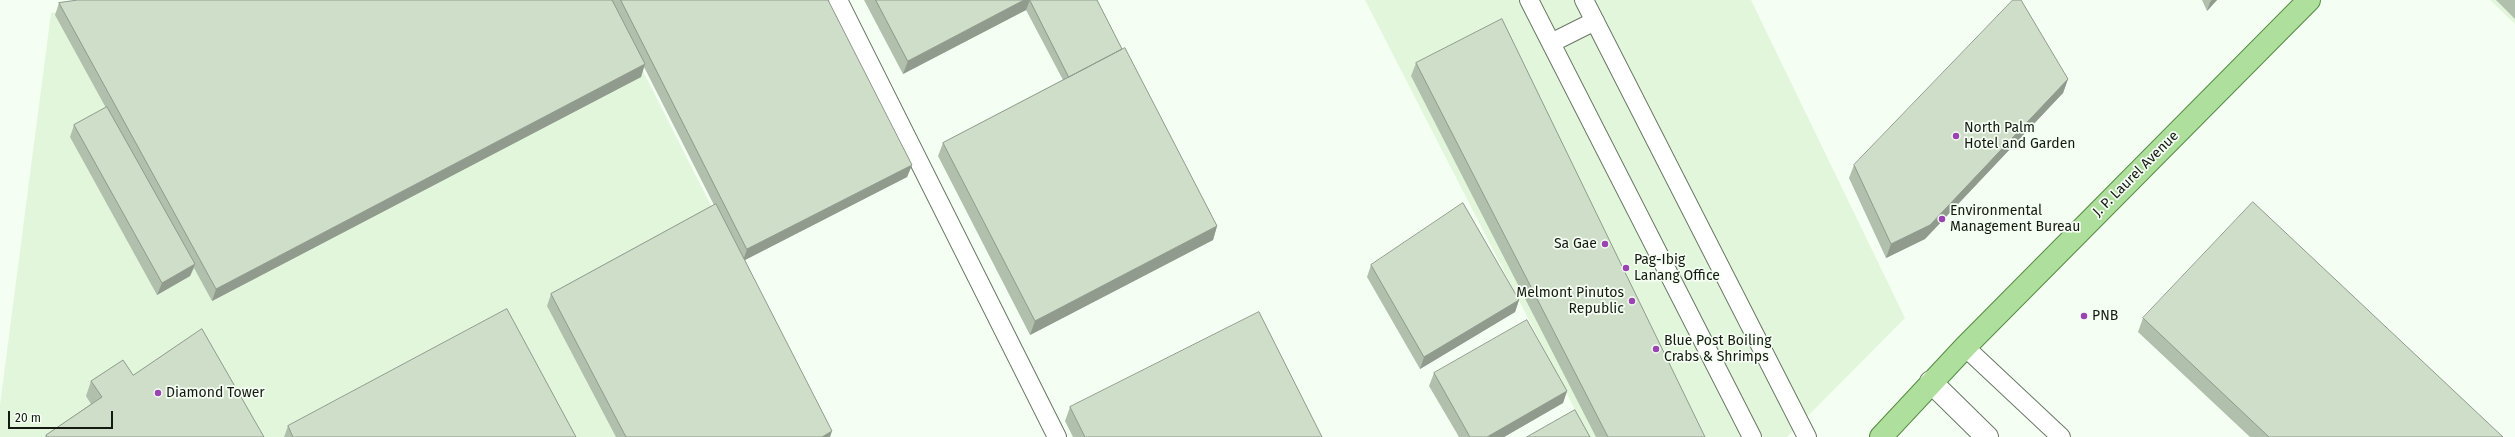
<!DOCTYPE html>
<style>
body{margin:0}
#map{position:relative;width:2515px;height:437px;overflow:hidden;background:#f5fef2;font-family:"Fira Sans",sans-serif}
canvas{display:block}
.scale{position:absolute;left:8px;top:411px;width:105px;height:18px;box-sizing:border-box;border:2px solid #141912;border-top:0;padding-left:5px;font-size:12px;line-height:14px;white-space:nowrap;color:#141912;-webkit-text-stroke:3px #f5fef2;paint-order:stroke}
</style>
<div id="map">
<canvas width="2515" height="437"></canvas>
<div class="scale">20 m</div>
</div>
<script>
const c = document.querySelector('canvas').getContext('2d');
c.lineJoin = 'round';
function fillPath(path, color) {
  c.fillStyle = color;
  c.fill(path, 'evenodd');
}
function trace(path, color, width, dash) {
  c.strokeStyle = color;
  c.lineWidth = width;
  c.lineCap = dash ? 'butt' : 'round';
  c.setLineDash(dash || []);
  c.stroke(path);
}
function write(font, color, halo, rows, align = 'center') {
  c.font = font + ' "Fira Sans",sans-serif';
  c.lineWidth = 3.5;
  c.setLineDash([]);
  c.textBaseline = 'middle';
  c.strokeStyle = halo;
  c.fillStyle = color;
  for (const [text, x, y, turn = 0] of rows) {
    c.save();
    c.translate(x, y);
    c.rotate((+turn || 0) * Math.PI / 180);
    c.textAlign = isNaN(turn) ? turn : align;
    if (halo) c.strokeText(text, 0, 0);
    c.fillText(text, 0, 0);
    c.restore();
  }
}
const built = new Path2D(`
 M 129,0 L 607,0 L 828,437 L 0,437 L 0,405 L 51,13 Z
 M 1365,0 L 1751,0 L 1905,318 L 1787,437 L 1589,437 Z
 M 2490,0 L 2515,0 L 2515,24 Z`);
const service = new Path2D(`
 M 838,0 L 1057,437
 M 1529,0 L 1752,437
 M 1584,0 L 1807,437
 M 1551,43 L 1595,21
 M 1965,347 L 2061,437`);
const minor = new Path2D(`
 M 1931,382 L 1987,437`);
const primary = new Path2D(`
 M 1881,437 L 1965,347 L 2309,0`);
const wall = new Path2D(`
 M 78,0 L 828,0 L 912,165 L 907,177 L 745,260 L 830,437 L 616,437 L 547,306 L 551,294 L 714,205 L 644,67 L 641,77 L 212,301 L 194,268 L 190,276 L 157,295 L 70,137 L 74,125 L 106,108 L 55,15 L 59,3 Z
 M 864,0 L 1097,0 L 1122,49 L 1217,226 L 1213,240 L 1030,335 L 938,156 L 943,143 L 1063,80 L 1026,10 L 903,74 Z
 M 2202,0 L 2217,0 L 2207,11 Z
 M 2496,0 L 2515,0 L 2515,19 Z
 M 1416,63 L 1705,437 L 1596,437 L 1411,76 Z
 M 2068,79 L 2063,93 L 1925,239 L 1886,258 L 1849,178 L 1854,165 Z
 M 1371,265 L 1519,300 L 1515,312 L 1420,369 L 1367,277 Z
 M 2143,318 L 2503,437 L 2250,437 L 2138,332 Z
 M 1434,373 L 1567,391 L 1563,403 L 1504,437 L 1459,437 L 1429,386 Z
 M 133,375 L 264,437 L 45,437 L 46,435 L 91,404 L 86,396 L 91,381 Z
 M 1070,407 L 1322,437 L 1073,437 L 1065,421 Z
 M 288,426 L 576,437 L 284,437 Z`);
const shadedWall = new Path2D(`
 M 1024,0 L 1045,0 L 1030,0 L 1026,10 L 903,74 L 908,61 Z
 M 2212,0 L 2217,0 L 2207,11 L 2210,2 Z
 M 645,64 L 641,77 L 212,301 L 216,289 Z
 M 2068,79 L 2063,93 L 1925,239 L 1886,258 L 1891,244 Z
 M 912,165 L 907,177 L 743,261 L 747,249 Z
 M 1217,226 L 1213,240 L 1030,335 L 1035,321 Z
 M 195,264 L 190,276 L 157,295 L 162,283 Z
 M 1519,300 L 1515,312 L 1420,369 L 1424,357 Z
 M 1567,391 L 1563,403 L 1504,437 L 1487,437 Z
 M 832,431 L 830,437 L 822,437 Z`);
const building = new Path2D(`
 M 78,0 L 612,0 L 645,64 L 216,289 L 59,3 Z
 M 621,0 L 828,0 L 912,165 L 747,249 Z
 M 876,0 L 1024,0 L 908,61 Z
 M 1030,0 L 1097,0 L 1122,49 L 1069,77 Z
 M 2013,0 L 2021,0 L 2068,79 L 1930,225 L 1891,244 L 1854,165 Z
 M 1502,19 L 1705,437 L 1608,437 L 1416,63 Z
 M 1125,48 L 1217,226 L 1035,321 L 943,143 Z
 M 107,107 L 195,264 L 162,283 L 74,125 Z
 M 2253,202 L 2503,437 L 2269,437 L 2143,318 Z
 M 1463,203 L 1519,300 L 1424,357 L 1371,265 Z
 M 716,204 L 832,431 L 822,437 L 626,437 L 551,294 Z
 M 507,309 L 576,437 L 293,437 L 288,426 Z
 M 1259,312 L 1322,437 L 1085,437 L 1070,407 Z
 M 1527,320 L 1567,391 L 1487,437 L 1470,437 L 1434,373 Z
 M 202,329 L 264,437 L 47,437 L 46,435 L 102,397 L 91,381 L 123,360 L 133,375 Z
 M 1575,410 L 1590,437 L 1527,437 Z`);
const markers = [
 [1956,136,4,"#9944b1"],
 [1942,219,4,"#9944b1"],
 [1605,244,4,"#9944b1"],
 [1626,268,4,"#9944b1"],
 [1632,301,4,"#9944b1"],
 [2084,316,4,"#9944b1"],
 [1656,349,4,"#9944b1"],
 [158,393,4,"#9944b1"]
];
const poiNames = [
 ["North Palm",1964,128],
 ["Hotel and Garden",1964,144],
 ["Environmental",1950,211],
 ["Management Bureau",1950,227],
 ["Sa Gae",1597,244,"right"],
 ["Pag-Ibig",1634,260],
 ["Lanang Office",1634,276],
 ["Melmont Pinutos",1624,293,"right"],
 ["Republic",1624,309,"right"],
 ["PNB",2092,316],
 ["Blue Post Boiling",1664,341],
 ["Crabs & Shrimps",1664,357],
 ["Diamond Tower",166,393]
];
const streetNames = [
 ["J. P. Laurel Avenue",2136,174,-45]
];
fillPath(built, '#e1f6db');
trace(service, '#6a7866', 20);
trace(minor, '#6a7866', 24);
trace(primary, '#558b42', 24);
trace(service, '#fff', 18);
trace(minor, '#fff', 22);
trace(primary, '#aedf9d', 22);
fillPath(wall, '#b1bfad');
fillPath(shadedWall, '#909b8d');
fillPath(building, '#cedec9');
trace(building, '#909b8d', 1);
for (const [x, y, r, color] of markers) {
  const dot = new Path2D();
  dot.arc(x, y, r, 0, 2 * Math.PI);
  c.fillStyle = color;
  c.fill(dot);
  trace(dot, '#f5fef2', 1.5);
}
write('14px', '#141912', '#f5fef2', poiNames, 'left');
write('14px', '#141912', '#f5fef2', streetNames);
</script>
